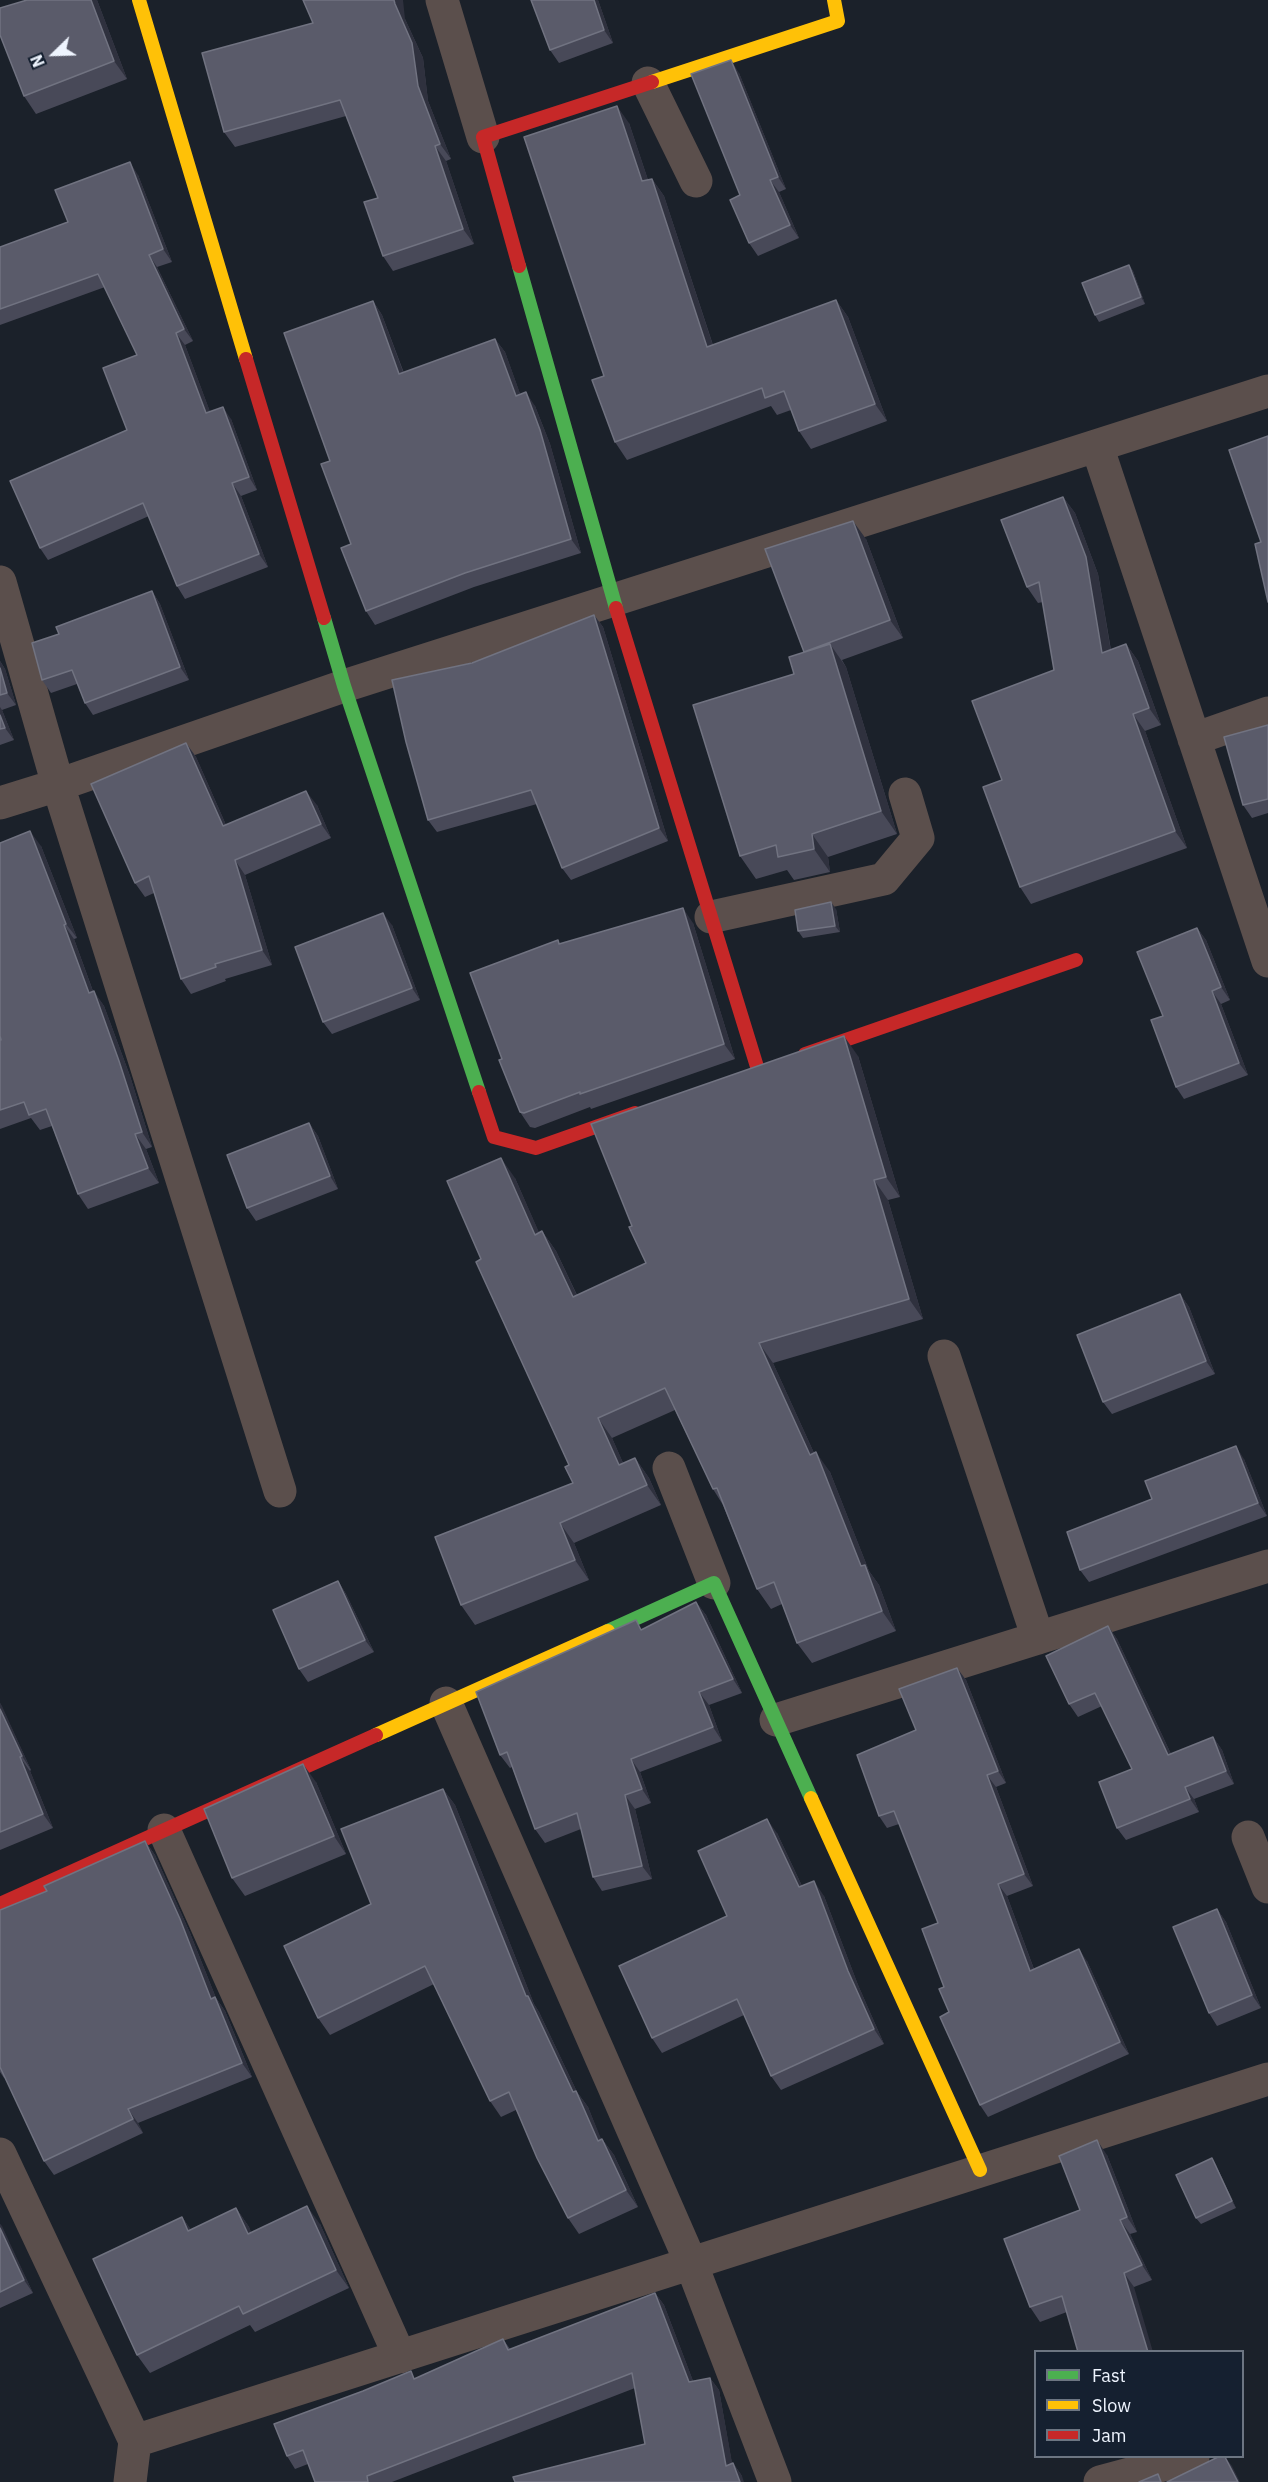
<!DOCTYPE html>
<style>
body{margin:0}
#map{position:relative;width:1268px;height:2482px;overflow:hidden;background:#1b212a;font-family:"IBM Plex Sans",sans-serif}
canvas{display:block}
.legend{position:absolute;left:1034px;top:2350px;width:210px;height:108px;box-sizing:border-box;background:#152030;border:2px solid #6c7582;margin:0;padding:8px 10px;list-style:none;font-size:18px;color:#eef4fe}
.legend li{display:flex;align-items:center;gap:12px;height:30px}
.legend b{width:30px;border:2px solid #6c7582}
.north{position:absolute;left:24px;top:24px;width:60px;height:60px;-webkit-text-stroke:4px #152030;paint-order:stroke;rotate:247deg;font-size:16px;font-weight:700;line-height:24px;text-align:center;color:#eef4fe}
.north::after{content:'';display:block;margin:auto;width:21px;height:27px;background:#eef4fe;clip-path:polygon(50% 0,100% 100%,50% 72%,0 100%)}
</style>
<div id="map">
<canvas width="1268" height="2482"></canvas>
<ul class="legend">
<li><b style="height:8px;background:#4caf50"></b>Fast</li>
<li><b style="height:8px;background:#ffc107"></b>Slow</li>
<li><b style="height:8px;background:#c62828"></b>Jam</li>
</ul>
<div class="north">N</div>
</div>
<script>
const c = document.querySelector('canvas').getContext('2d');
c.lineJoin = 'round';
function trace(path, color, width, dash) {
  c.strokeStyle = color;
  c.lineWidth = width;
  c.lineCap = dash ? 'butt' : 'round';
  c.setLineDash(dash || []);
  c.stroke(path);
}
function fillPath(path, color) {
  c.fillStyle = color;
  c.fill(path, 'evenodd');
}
const street = new Path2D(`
 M 442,0 L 483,137
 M 648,83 L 696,181
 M 1097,446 L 1268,961
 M 0,582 L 58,785 L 280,1491
 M 1194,739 L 1268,713
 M 0,803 L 58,785 L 344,686 L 1268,391
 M 711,917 L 884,879 L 918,838 L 905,794
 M 944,1356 L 1038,1638
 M 669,1468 L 714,1583
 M 446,1703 L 691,2263 L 775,2482
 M 776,1720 L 1268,1566
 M 164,1830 L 400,2357
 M 1248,1837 L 1268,1887
 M 0,2154 L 135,2441
 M 130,2482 L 135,2441 L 1268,2079
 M 1100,2482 L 1193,2457`);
const fast = new Path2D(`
 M 519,266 L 616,608
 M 324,618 L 344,686 L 479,1092
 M 608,1631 L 714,1583 L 811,1798`);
const slow = new Path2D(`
 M 139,0 L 246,359
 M 652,82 L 838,21 L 834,0
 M 376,1735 L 608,1631
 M 811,1798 L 980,2170`);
const jam = new Path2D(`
 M 519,266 L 483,137 L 652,82
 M 246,359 L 324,618
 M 616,608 L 758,1070
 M 805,1054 L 1076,960
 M 479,1092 L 494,1137 L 536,1148 L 635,1113
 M 0,1904 L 376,1735`);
const wall = new Path2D(`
 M 27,0 L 97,0 L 127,79 L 36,114 L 24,96 Z
 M 598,0 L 613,43 L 559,63 L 550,50 Z
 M 405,19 L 423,58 L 428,101 L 451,159 L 446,161 L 474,244 L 393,271 L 383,256 L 378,198 L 346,116 L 235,147 L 224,132 L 313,23 Z
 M 739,73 L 786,189 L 779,192 L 799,238 L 758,256 L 749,243 L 740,195 Z
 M 629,123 L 648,180 L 652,179 L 664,196 L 713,345 L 836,300 L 848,317 L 887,421 L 811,449 L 799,431 L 791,410 L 777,415 L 771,406 L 627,460 L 615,442 L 604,376 Z
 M 138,175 L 172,262 L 157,267 L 193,341 L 185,345 L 210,412 L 231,419 L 257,490 L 241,496 L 268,567 L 185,599 L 177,586 L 149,516 L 48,560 L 40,548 L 127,430 L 137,355 L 105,287 L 0,325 L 0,247 L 68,222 Z
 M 1129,265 L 1133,271 L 1145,304 L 1099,322 L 1095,315 Z
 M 373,301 L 382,315 L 404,373 L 495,339 L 505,352 L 520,394 L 535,406 L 550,444 L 581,553 L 474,587 L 375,625 L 366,611 L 351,544 L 330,461 Z
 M 1063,497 L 1075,513 L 1098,574 L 1111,650 L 1126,644 L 1138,661 L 1161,725 L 1145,731 L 1187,848 L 1031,904 L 1020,887 L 1002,780 L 1054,670 L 1043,602 L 1038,603 L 1027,587 Z
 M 866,539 L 903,638 L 842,660 L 846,667 L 897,834 L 828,857 L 830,872 L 794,880 L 787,870 L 756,879 L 740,856 L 794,674 L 804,652 Z
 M 152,591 L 160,604 L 189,680 L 93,715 L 85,703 L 77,684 L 51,693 L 42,680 Z
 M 594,615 L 603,627 L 668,841 L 571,880 L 562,868 L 537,804 L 437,832 L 428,820 L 472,663 Z
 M 0,661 L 5,669 L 16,705 L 2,710 L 14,740 L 0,745 Z
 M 1268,725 L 1268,813 L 1252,818 L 1243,805 Z
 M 186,743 L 196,757 L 226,825 L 317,805 L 331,838 L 245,875 L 272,965 L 225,979 L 226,981 L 191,994 L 181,979 L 154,893 L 145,897 L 135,883 Z
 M 41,846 L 77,938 L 74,939 L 93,991 L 104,1006 L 130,1076 L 152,1147 L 146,1149 L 159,1183 L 88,1209 L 78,1194 L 52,1126 L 40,1130 L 31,1118 L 0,1129 L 0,1040 L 1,1040 Z
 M 836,909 L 840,932 L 803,938 L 798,931 Z
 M 693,923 L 735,1059 L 591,1109 L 590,1107 L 535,1128 L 530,1127 L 520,1112 L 502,1059 L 558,940 L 560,944 Z
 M 392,925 L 420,1000 L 332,1034 L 323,1022 Z
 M 1197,928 L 1206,940 L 1230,1000 L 1221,1004 L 1248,1075 L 1184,1099 L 1176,1087 L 1163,1016 Z
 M 858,1056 L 900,1197 L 888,1200 L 923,1319 L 773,1363 L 814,1453 L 830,1472 L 869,1571 L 879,1585 L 896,1631 L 812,1663 L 797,1643 L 782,1604 L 771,1609 L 757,1589 L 723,1505 L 713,1489 L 675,1410 L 612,1438 L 623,1463 L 635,1458 L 649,1478 L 661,1505 L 574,1543 L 589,1580 L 475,1625 L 461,1605 L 573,1483 L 569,1465 L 481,1259 L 515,1178 L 539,1233 L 542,1231 L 556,1251 L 577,1295 L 646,1263 L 632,1226 Z
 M 309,1123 L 318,1136 L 338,1189 L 256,1221 L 247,1208 Z
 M 1180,1294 L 1189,1307 L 1215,1374 L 1112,1414 L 1103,1402 Z
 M 1244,1459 L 1267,1516 L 1089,1582 L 1080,1570 L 1152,1499 Z
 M 338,1581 L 346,1594 L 374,1652 L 308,1682 L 299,1669 Z
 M 696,1602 L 706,1615 L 742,1693 L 709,1705 L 722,1741 L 640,1772 L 651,1803 L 635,1809 L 652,1879 L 602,1891 L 593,1877 L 581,1829 L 545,1843 L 535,1829 L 512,1767 L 510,1768 L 500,1755 L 643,1629 Z
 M 1108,1626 L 1117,1639 L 1171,1754 L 1213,1737 L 1222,1750 L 1234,1784 L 1194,1799 L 1199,1812 L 1126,1840 L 1117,1828 L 1132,1769 L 1102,1706 L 1078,1717 L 1069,1704 Z
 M 957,1668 L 966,1680 L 1006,1783 L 996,1787 L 1033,1886 L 1007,1896 L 1034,1969 L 1087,1961 L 1129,2054 L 988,2117 L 980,2105 L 949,2012 L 944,1987 L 938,1923 L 899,1824 L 887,1828 L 879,1816 L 916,1730 Z
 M 0,1703 L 31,1770 L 30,1771 L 53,1828 L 0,1850 Z
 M 316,1782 L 346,1854 L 245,1896 L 232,1878 Z
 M 443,1789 L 455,1805 L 534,2004 L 539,2012 L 577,2092 L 588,2107 L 601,2140 L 602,2139 L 614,2155 L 638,2207 L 579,2234 L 568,2218 L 516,2110 L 501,2117 L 490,2101 L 434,1984 L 330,2035 L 318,2018 L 371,1904 Z
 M 777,1833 L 802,1886 L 824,1896 L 858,1985 L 884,2044 L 781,2090 L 771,2076 L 744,2015 L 662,2053 L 652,2038 Z
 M 145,1841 L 155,1855 L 190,1933 L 216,1998 L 225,2011 L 252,2077 L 138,2123 L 143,2133 L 54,2175 L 44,2161 L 5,2077 L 4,2078 L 0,2072 L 0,1910 L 47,1891 Z
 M 1217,1909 L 1226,1922 L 1261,2008 L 1217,2026 L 1209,2013 Z
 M 1107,2155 L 1137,2232 L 1130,2234 L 1152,2280 L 1134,2287 L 1040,2322 L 1030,2307 Z
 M 1212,2158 L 1216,2165 L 1236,2208 L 1201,2224 L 1196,2218 Z
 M 236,2208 L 249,2227 L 251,2233 L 320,2224 L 349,2288 L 255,2332 L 250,2325 L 150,2373 L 137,2355 L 182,2217 L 191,2230 Z
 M 0,2224 L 33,2293 L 0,2308 Z
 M 655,2293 L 664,2305 L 693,2381 L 710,2378 L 719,2390 L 732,2464 L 733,2463 L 742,2476 L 645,2444 L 635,2388 L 392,2482 L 315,2482 L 308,2464 L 295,2469 L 287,2456 L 363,2391 L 416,2378 L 503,2339 L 510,2349 Z`);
const shadedWall = new Path2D(`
 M 91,0 L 97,0 L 127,79 L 114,61 Z
 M 394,0 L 403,0 L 405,19 L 423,58 L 428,101 L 451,159 L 440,144 L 418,86 Z
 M 594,0 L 598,0 L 613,43 L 604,30 Z
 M 731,60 L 739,73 L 786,189 L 778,177 Z
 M 617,106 L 629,123 L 654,198 L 642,181 Z
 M 435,146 L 446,161 L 474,244 L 463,229 Z
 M 130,162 L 138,175 L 172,262 L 163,249 Z
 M 652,179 L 664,196 L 719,364 L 707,347 Z
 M 770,180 L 779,192 L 799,238 L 790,225 Z
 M 149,255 L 157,267 L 193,341 L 184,329 Z
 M 1129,265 L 1133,271 L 1145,304 L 1141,297 Z
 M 836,300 L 848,317 L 887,421 L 875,404 Z
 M 373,301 L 382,315 L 409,388 L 399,374 Z
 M 176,333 L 185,345 L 215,425 L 206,413 Z
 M 495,339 L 505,352 L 526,410 L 516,396 Z
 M 526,392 L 535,406 L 550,444 L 581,553 L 571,539 Z
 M 223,407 L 231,419 L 257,490 L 249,477 Z
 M 232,483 L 241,496 L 268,567 L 259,554 Z
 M 1063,497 L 1075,513 L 1098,574 L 1114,670 L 1102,653 Z
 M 853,521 L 866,539 L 903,638 L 890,620 Z
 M 152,591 L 160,604 L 189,680 L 180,667 Z
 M 594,615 L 603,627 L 668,841 L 659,828 Z
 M 830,644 L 846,667 L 897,834 L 881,811 Z
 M 1126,644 L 1138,661 L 1161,725 L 1149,708 Z
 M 0,661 L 5,669 L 16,705 L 7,693 L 0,668 Z
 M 0,707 L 2,710 L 14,740 L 5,728 L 0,715 Z
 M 1133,714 L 1145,731 L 1187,848 L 1175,831 Z
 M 186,743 L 196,757 L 233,841 L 223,826 Z
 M 306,791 L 317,805 L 331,838 L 321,824 Z
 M 30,831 L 41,846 L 77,938 L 66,924 Z
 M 812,834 L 828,857 L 830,872 L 814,849 Z
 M 235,860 L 245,875 L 272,965 L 262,950 Z
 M 831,902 L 836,909 L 840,932 L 835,926 Z
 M 683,908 L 693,923 L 735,1059 L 724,1044 Z
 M 383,913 L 392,925 L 420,1000 L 412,988 Z
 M 64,925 L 74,939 L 99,1008 L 89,993 Z
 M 1197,928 L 1206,940 L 1230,1000 L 1221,987 Z
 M 94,991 L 104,1006 L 130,1076 L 152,1147 L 142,1132 Z
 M 1212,991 L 1221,1004 L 1248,1075 L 1239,1063 Z
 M 844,1036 L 858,1056 L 900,1197 L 886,1177 Z
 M 309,1123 L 318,1136 L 338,1189 L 330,1176 Z
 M 135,1134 L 146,1149 L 159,1183 L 148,1168 Z
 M 501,1158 L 515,1178 L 549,1255 L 535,1235 Z
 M 874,1180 L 888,1200 L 923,1319 L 909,1299 Z
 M 542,1231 L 556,1251 L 587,1317 L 573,1297 Z
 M 1180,1294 L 1189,1307 L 1215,1374 L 1206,1361 Z
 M 759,1343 L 773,1363 L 824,1475 L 810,1455 Z
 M 598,1418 L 612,1438 L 633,1485 L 619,1465 Z
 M 1236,1446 L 1244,1459 L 1267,1516 L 1258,1503 Z
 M 816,1452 L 830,1472 L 869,1571 L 879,1585 L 896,1631 L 882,1611 L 861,1566 Z
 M 635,1458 L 649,1478 L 661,1505 L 647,1485 Z
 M 560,1523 L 574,1543 L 589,1580 L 575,1560 Z
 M 338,1581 L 346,1594 L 374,1652 L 365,1640 Z
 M 696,1602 L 706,1615 L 742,1693 L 733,1679 Z
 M 1108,1626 L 1117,1639 L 1177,1767 L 1168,1755 Z
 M 957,1668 L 966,1680 L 1006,1783 L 998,1771 Z
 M 699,1692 L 709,1705 L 722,1741 L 713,1727 Z
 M 0,1703 L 2,1706 L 31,1770 L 22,1756 L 0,1709 Z
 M 1213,1737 L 1222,1750 L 1234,1784 L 1226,1771 Z
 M 20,1757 L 30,1771 L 53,1828 L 43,1814 Z
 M 631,1759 L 640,1772 L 651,1803 L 642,1789 Z
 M 303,1764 L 316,1782 L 346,1854 L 334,1836 Z
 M 987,1775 L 996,1787 L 1033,1886 L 1024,1874 Z
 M 1185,1787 L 1194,1799 L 1199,1812 L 1190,1799 Z
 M 443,1789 L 455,1805 L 534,2004 L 539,2012 L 577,2092 L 588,2107 L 609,2158 L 598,2141 L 526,1996 Z
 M 625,1795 L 635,1809 L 652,1879 L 642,1866 Z
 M 767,1819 L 777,1833 L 809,1901 L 799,1887 Z
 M 145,1841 L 155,1855 L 190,1933 L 216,1998 L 225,2011 L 252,2077 L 242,2063 L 211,1999 Z
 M 814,1881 L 824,1896 L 858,1985 L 884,2044 L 874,2029 L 848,1971 Z
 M 998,1884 L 1007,1896 L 1039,1983 L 1030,1971 Z
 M 1217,1909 L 1226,1922 L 1261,2008 L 1252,1995 Z
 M 1079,1949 L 1087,1961 L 1129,2054 L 1120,2042 Z
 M 128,2109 L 138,2123 L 143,2133 L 133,2119 Z
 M 602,2139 L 614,2155 L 638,2207 L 626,2190 Z
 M 1097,2140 L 1107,2155 L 1137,2232 L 1127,2217 Z
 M 1212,2158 L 1216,2165 L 1236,2208 L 1232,2201 Z
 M 307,2206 L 320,2224 L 349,2288 L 336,2270 Z
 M 236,2208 L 249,2227 L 260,2252 L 248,2234 Z
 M 182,2217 L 195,2235 L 188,2231 Z
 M 1120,2220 L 1130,2234 L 1152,2280 L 1142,2265 Z
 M 0,2224 L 2,2226 L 33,2293 L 24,2280 L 0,2228 Z
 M 1124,2273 L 1134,2287 L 1153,2352 L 1148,2352 Z
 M 655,2293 L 664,2305 L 698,2394 L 689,2382 Z
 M 710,2378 L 719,2390 L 735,2479 L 726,2466 Z
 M 1225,2457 L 1232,2466 L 1240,2482 L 1238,2482 Z
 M 733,2463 L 742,2476 L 744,2482 L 740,2482 Z`);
const building = new Path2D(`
 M 27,0 L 91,0 L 114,61 L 24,96 L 0,35 L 0,8 Z
 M 303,0 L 394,0 L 395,4 L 412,43 L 418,86 L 440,144 L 435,146 L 463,229 L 383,256 L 364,202 L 378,198 L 340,100 L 224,132 L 202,53 L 313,23 Z
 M 531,0 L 594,0 L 604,30 L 550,50 Z
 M 731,60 L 778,177 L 770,180 L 790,225 L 749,243 L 730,200 L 740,195 L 691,74 Z
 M 617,106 L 642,181 L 652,179 L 707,347 L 836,300 L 875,404 L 799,431 L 784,391 L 765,398 L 762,388 L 615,442 L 592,380 L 604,376 L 524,137 Z
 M 130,162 L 163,249 L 149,255 L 184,329 L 176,333 L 206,413 L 223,407 L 249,477 L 232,483 L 259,554 L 177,586 L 143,503 L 40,548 L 10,481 L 127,430 L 103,368 L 137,355 L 98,274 L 0,309 L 0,247 L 68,222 L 55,190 Z
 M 1129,265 L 1141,297 L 1095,315 L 1082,283 Z
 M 373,301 L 399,374 L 495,339 L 516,396 L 526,392 L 540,430 L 571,539 L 465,573 L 366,611 L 341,548 L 351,544 L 321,464 L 330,461 L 284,333 Z
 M 1268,436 L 1268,602 L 1255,544 L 1261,542 L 1229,450 Z
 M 1063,497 L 1086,557 L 1102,653 L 1126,644 L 1149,708 L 1133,714 L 1175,831 L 1020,887 L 983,787 L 1002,780 L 972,701 L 1054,670 L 1039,582 L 1027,587 L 1001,520 Z
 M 853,521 L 890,620 L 804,652 L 765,549 Z
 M 152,591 L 180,667 L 85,703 L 72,670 L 42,680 L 32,643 L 59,634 L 56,627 Z
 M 594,615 L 659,828 L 562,868 L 531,790 L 428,820 L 406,742 L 392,680 L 472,663 Z
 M 830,644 L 881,811 L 812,834 L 814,849 L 778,857 L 776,845 L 740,856 L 693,705 L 794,674 L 789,657 Z
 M 0,668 L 7,693 L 0,695 Z
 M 0,715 L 5,728 L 0,729 Z
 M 1268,725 L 1268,799 L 1243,805 L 1224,737 Z
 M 186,743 L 223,826 L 306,791 L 321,824 L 235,860 L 262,950 L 215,964 L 216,967 L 181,979 L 149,876 L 135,883 L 91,784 Z
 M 30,831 L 66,924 L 64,925 L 89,993 L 94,991 L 119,1061 L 142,1132 L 135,1134 L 148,1168 L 78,1194 L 46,1109 L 29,1115 L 24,1102 L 0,1110 L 0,1040 L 1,1040 L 0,1036 L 0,843 Z
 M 831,902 L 835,926 L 798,931 L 795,910 Z
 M 683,908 L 724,1044 L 580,1094 L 580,1092 L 524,1113 L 520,1112 L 499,1060 L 502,1059 L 470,973 L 558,940 L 559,944 Z
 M 383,913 L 412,988 L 323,1022 L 295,947 Z
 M 1197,928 L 1221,987 L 1212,991 L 1239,1063 L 1176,1087 L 1151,1020 L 1163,1016 L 1137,952 Z
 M 844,1036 L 886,1177 L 874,1180 L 909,1299 L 759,1343 L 810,1455 L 816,1452 L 861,1566 L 865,1565 L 882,1611 L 797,1643 L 774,1582 L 757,1589 L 717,1488 L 713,1489 L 665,1388 L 598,1418 L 619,1465 L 635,1458 L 647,1485 L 560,1523 L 575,1560 L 461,1605 L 435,1537 L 573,1483 L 565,1467 L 569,1465 L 476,1262 L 481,1259 L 447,1181 L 501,1158 L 535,1235 L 542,1231 L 573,1297 L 646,1263 L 629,1227 L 632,1226 L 591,1124 Z
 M 309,1123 L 330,1176 L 247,1208 L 227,1155 Z
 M 1180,1294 L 1206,1361 L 1103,1402 L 1077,1335 Z
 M 1236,1446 L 1258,1503 L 1080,1570 L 1067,1532 L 1152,1499 L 1145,1481 Z
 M 338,1581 L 365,1640 L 299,1669 L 273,1610 Z
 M 696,1602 L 733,1679 L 699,1692 L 713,1727 L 631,1759 L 642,1789 L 625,1795 L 642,1866 L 593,1877 L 577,1813 L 535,1829 L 507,1752 L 500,1755 L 476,1692 L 636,1620 L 641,1630 Z
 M 1108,1626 L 1168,1755 L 1213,1737 L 1226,1771 L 1185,1787 L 1190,1799 L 1117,1828 L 1099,1782 L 1132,1769 L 1095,1693 L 1069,1704 L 1046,1656 Z
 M 957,1668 L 998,1771 L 987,1775 L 1024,1874 L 998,1884 L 1030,1971 L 1079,1949 L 1120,2042 L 980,2105 L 940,2017 L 949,2012 L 939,1989 L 944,1987 L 922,1929 L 938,1923 L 894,1811 L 879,1816 L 857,1755 L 916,1730 L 899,1689 Z
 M 0,1709 L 22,1756 L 20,1757 L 43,1814 L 0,1832 Z
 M 303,1764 L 334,1836 L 232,1878 L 204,1809 Z
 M 443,1789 L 526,1996 L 528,1996 L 573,2092 L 576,2091 L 598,2141 L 602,2139 L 626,2190 L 568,2218 L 537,2158 L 509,2092 L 490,2101 L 425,1966 L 318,2018 L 284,1946 L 371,1904 L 341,1829 Z
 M 767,1819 L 799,1887 L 814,1881 L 848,1971 L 874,2029 L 771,2076 L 737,1999 L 652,2038 L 619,1966 L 727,1916 L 698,1851 Z
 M 145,1841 L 180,1919 L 211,1999 L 215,1997 L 242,2063 L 128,2109 L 133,2119 L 44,2161 L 0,2067 L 0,1910 L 47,1891 L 44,1886 Z
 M 1217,1909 L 1252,1995 L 1209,2013 L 1173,1927 Z
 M 1097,2140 L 1127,2217 L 1120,2220 L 1142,2265 L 1124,2273 L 1148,2352 L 1078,2352 L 1062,2296 L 1030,2307 L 1004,2239 L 1080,2210 L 1059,2156 Z
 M 1212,2158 L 1232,2201 L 1196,2218 L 1176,2175 Z
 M 307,2206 L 336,2270 L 243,2314 L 239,2306 L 137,2355 L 93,2259 L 182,2217 L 188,2231 L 236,2208 L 248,2234 Z
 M 0,2228 L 24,2280 L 0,2292 Z
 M 655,2293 L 689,2382 L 710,2378 L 726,2466 L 733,2463 L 740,2482 L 515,2482 L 513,2477 L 645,2444 L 632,2373 L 367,2476 L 368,2482 L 315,2482 L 303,2450 L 287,2456 L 274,2424 L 363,2391 L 411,2371 L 414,2379 L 503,2339 L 508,2350 Z
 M 1218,2457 L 1225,2457 L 1238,2482 L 1167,2482 Z
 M 1158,2474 L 1161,2482 L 1139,2482 Z`);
trace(street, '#5b4f4c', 33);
trace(fast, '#4caf50', 14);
trace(slow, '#ffc107', 14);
trace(jam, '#c62828', 14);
fillPath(wall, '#484958');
fillPath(shadedWall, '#2f313e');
fillPath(building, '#5a5b6a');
trace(building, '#717381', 1.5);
</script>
